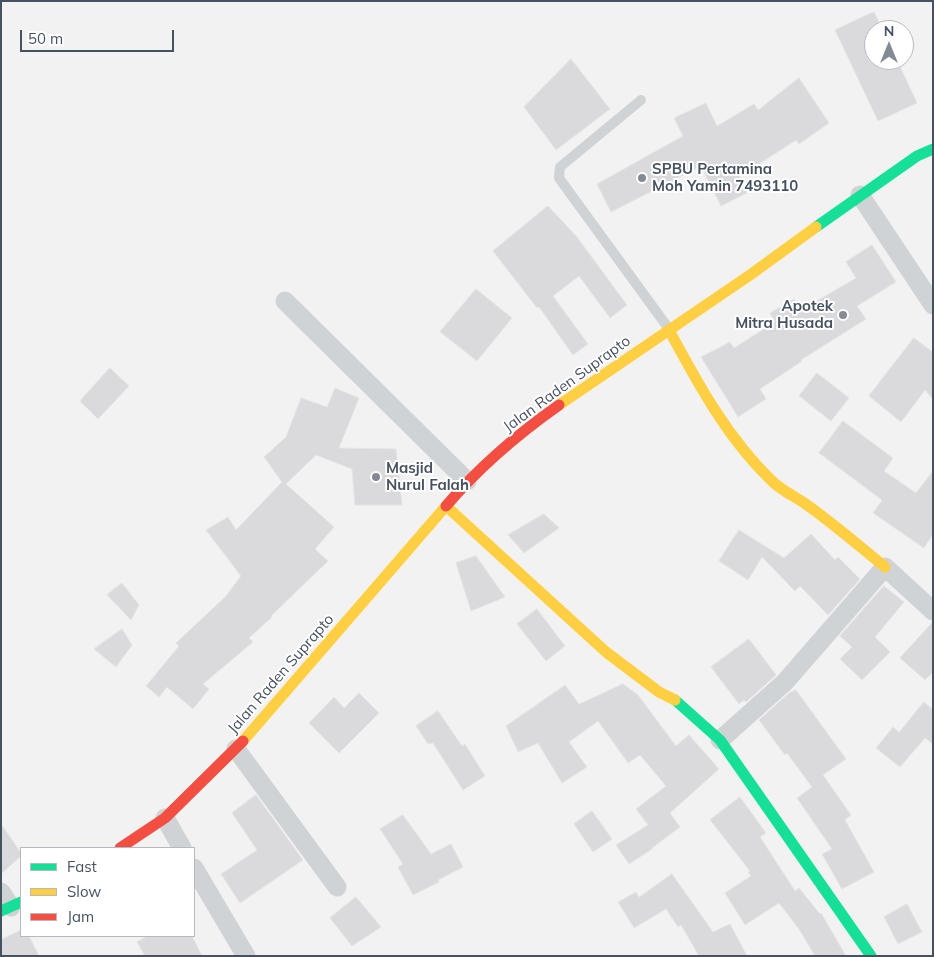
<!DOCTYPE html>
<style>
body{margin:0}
#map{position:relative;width:934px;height:957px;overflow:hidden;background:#f3f2f2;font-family:Mulish,sans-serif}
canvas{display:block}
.frame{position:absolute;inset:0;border:2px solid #475261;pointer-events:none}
.legend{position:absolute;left:20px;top:847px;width:175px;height:90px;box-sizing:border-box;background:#fff;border:1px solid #b5bac0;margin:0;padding:6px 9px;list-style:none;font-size:15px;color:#475261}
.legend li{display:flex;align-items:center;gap:10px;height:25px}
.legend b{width:25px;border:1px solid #b5bac0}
.north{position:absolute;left:864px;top:20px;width:50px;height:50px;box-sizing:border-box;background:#fff;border:1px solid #b5bac0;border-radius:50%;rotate:0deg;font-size:14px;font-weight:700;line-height:20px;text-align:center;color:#475261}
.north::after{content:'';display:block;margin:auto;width:18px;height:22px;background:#838a94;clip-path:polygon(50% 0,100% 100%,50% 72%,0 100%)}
.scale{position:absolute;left:20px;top:30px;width:154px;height:22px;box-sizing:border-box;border:2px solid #475261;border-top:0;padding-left:6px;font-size:15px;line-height:18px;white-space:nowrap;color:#475261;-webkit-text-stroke:4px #fff;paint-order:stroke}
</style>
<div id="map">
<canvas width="934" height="957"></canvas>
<div class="frame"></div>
<ul class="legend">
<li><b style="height:6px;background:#16e098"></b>Fast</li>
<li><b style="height:6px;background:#ffcf43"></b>Slow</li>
<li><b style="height:6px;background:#f24e42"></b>Jam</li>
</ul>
<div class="north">N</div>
<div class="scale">50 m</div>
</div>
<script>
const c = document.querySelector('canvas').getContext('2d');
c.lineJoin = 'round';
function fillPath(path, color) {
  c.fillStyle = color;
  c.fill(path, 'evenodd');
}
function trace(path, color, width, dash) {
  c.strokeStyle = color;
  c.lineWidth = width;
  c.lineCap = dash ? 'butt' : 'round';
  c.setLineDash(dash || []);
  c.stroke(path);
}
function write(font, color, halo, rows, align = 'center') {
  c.font = font + ' Mulish,sans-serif';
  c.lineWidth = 4;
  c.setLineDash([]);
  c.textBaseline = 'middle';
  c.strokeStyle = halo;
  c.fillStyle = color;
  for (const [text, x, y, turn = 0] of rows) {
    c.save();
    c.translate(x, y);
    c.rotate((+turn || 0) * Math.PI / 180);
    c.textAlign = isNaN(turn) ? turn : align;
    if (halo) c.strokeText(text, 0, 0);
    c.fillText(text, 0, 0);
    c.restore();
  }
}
const building = new Path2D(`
 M 874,12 L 883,30 L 874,30 L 874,60 L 897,60 L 917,103 L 878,121 L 835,30 Z
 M 571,59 L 610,109 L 556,150 L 524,107 Z
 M 799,78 L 829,123 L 799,144 L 796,140 L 739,177 L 747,193 L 721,206 L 701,166 L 611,212 L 597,184 L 683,136 L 674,118 L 706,103 L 717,126 L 754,104 L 758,110 Z
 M 548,206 L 577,237 L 627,305 L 610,318 L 579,276 L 553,296 L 588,344 L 573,355 L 539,307 L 537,308 L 493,251 Z
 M 872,245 L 896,282 L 857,306 L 866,319 L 801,360 L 802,361 L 760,389 L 766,399 L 738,417 L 701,357 L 730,342 L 734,348 L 775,322 L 770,313 L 794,299 L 803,309 L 856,278 L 846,262 Z
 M 476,289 L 512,318 L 477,361 L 440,332 Z
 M 914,338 L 933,352 L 933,399 L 925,390 L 901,422 L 869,396 Z
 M 110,368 L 129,386 L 98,419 L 80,401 Z
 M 817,373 L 849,398 L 831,421 L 799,396 Z
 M 335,388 L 359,398 L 339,448 L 396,449 L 402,505 L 355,505 L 352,469 L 316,455 L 286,484 L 334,527 L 315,549 L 328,561 L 271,616 L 272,617 L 249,638 L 253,642 L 203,684 L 209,689 L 193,709 L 167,687 L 159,697 L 146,686 L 179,646 L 176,643 L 226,596 L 241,576 L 206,530 L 228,517 L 236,530 L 282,482 L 264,457 L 286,437 L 301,398 L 327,407 Z
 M 843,421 L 893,458 L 884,471 L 916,493 L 933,471 L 933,534 L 924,548 L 873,513 L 882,500 L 819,453 Z
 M 544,514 L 559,528 L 524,553 L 508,535 Z
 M 739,530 L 784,558 L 811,534 L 835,560 L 838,557 L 860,579 L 828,615 L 800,586 L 795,591 L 762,557 L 748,580 L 719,561 Z
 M 476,556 L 505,597 L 471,611 L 456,563 Z
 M 122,583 L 139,605 L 131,620 L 107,595 Z
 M 884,586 L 904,602 L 875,637 L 890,652 L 862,680 L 840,659 L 852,647 L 840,636 Z
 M 537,609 L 565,646 L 546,661 L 517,624 Z
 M 933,622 L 933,672 L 925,680 L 900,658 Z
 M 122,629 L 132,645 L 116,667 L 94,649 Z
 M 749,639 L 776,675 L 746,702 L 744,700 L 739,704 L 711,667 Z
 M 623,684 L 638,695 L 676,746 L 689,735 L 719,769 L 670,813 L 680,827 L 652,848 L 652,849 L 629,864 L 616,845 L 648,825 L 636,809 L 666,786 L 640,755 L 628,763 L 598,721 L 569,742 L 587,767 L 562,783 L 538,743 L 518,752 L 506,726 L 565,685 L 579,704 Z
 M 796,690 L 846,759 L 823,775 L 851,815 L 845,820 L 874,872 L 842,889 L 822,854 L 832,849 L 797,798 L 812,787 L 787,753 L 785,755 L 759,720 L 789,693 Z
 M 359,693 L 379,713 L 339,753 L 309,723 L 334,697 L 344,708 Z
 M 924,702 L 933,710 L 933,744 L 925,738 L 900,767 L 876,748 L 893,727 L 899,732 Z
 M 438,711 L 462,746 L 465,744 L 485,776 L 463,790 L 433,743 L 428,744 L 416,726 Z
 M 256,795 L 303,860 L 240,903 L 221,874 L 257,850 L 232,813 Z
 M 740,797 L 766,833 L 760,837 L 795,891 L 799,888 L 820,914 L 821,913 L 846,956 L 815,956 L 799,929 L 779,903 L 745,925 L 725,893 L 751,876 L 748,872 L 750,871 L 710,820 Z
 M 592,811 L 612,839 L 593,852 L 574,824 Z
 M 403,815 L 431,854 L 451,844 L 463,867 L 438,880 L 439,882 L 413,895 L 398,867 L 403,864 L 380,829 Z
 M 1,824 L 21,853 L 21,856 L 1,874 Z
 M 672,874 L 713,932 L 730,924 L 747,956 L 699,956 L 681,925 L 678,927 L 666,909 L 634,928 L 618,902 L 636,892 L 639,897 Z
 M 356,897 L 381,927 L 352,946 L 330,918 Z
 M 907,904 L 922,932 L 898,944 L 884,917 Z
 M 21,930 L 21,936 L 29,936 L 39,956 L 1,956 L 1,940 Z
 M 148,936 L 192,936 L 202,956 L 145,956 L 137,942 Z`);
const lane = new Path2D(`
 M 641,100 L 560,167 L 559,178 L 669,329`);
const street = new Path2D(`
 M 860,195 L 933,305
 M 285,301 L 467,481
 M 720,740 L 785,682 L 885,567 L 933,611
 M 236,749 L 337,887
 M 165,818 L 182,848
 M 194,868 L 246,956
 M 1,892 L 11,907`);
const fast = new Path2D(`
 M 816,227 L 917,156 L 933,149
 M 675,700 L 720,740 L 871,956
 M 1,911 L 21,902`);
const slow = new Path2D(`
 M 669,330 C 698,384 728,439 772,481 C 782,491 796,497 807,505 C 834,524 859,546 885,567
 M 559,405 L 750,275 L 816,227
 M 446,506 L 606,652 L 659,692 L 675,700
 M 243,741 L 446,506`);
const jam = new Path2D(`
 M 446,506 C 479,467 518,434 559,405
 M 120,848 L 165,818 L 243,741`);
const markers = [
 [642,178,5,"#838a94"],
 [843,315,5,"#838a94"],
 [376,477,5,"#838a94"]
];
const poiNames = [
 ["SPBU Pertamina",652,169],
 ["Moh Yamin 7493110",652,186],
 ["Apotek",833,306,"right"],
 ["Mitra Husada",833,323,"right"],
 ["Masjid",386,468],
 ["Nurul Falah",386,485]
];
const streetNames = [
 ["Jalan Raden Suprapto",567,384,-36],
 ["Jalan Raden Suprapto",281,674,-49]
];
fillPath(building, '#dadadc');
trace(building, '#e4e4e5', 1);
trace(lane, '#d0d3d6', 10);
trace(street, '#d0d3d6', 19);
trace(fast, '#16e098', 11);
trace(slow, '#ffcf43', 11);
trace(jam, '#f24e42', 11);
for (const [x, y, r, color] of markers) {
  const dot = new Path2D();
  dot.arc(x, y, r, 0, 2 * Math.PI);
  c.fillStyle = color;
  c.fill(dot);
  trace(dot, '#fff', 2);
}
write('bold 15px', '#475261', '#fff', poiNames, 'left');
write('15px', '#475261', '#fff', streetNames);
</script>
